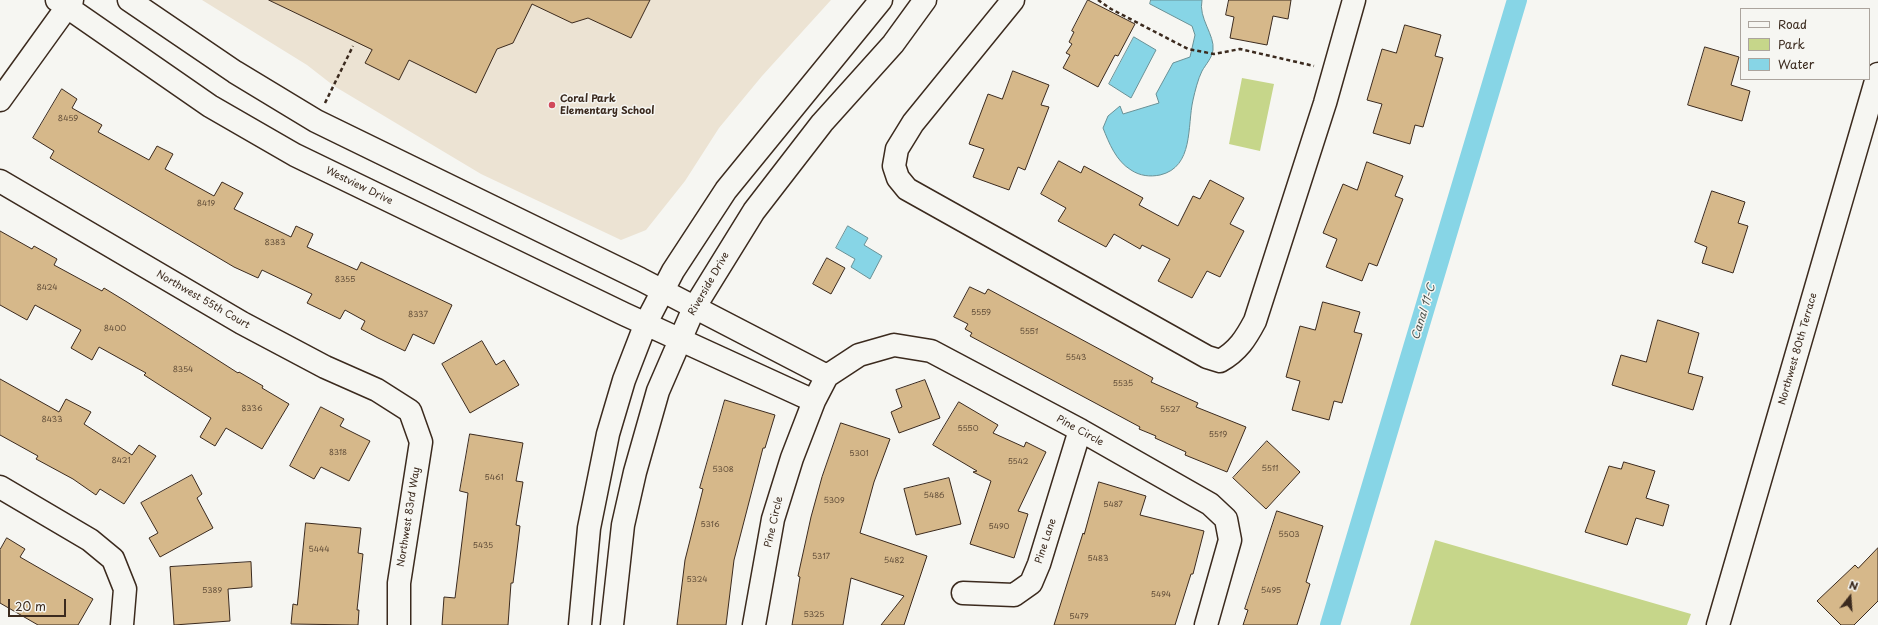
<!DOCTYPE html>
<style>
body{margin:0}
#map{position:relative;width:1878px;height:625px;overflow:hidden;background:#f6f6f2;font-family:"Playpen Sans",sans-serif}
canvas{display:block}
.legend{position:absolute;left:1740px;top:8px;width:130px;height:72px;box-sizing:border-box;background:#f6f6f2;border:1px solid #aba49d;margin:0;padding:5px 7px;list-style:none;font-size:12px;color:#3b2a1e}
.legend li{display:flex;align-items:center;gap:8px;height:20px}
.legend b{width:20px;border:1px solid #aba49d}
.north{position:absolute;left:1830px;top:577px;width:40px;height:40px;-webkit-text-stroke:3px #f6f6f2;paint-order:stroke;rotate:17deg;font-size:11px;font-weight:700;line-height:16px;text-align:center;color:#3b2a1e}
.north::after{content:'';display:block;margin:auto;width:14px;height:18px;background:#3b2a1e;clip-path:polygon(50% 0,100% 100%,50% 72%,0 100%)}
.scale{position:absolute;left:8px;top:599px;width:58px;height:18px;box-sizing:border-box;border:2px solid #3b2a1e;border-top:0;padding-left:5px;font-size:12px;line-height:14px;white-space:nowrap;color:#3b2a1e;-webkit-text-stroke:3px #f6f6f2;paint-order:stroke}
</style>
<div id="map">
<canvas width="1878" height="625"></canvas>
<ul class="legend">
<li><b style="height:5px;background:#f6f6f2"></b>Road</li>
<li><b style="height:11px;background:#c6d68a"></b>Park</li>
<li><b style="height:11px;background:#87d5e6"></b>Water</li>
</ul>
<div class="north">N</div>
<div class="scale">20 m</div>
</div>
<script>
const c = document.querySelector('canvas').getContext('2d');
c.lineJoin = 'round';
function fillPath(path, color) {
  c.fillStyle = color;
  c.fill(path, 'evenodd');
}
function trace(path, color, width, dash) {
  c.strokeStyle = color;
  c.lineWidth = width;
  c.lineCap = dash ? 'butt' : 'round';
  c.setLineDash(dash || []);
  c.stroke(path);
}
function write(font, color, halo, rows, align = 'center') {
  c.font = font + ' "Playpen Sans",sans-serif';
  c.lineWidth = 3;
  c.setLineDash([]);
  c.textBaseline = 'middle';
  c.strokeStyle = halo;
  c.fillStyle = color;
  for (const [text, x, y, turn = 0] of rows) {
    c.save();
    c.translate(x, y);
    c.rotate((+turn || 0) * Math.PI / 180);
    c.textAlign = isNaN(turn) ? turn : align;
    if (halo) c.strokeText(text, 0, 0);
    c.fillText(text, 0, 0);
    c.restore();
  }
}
const built = new Path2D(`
 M 202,0 L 831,0 L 762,76 L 719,128 L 685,181 L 646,230 L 621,240 L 481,174 L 334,86 L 307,65 Z`);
const green = new Path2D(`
 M 1242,78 L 1274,84 L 1260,151 L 1229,144 Z
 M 1435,540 L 1691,614 L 1687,625 L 1410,625 Z`);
const water = new Path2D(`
 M 1151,0 L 1202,0 C 1198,18 1215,35 1213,50 C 1212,58 1206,64 1202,71 C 1198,79 1195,91 1193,100 C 1187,126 1194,167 1160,175 C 1150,177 1140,176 1131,170 C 1116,161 1109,143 1103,128 L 1108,116 L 1120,106 L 1123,114 L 1159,103 L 1156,94 L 1173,63 L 1190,57 L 1195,35 L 1192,26 L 1150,4 Z
 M 1134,37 L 1156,50 L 1131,98 L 1109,84 Z
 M 848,226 L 868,238 L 864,245 L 882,256 L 870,279 L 851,267 L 855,259 L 836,248 Z`);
const canal = new Path2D(`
 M 1330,625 L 1517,0`);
const building = new Path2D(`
 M 269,0 L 650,0 L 631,38 L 588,18 L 572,23 L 532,4 L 513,43 L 497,49 L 476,93 L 409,60 L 399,80 L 365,63 L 372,50 Z
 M 1088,0 L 1135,24 L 1118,56 L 1115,55 L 1098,87 L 1063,68 L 1070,55 L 1066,53 L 1072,44 L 1069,42 L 1074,32 L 1072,31 Z
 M 1229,0 L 1291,0 L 1288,19 L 1273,16 L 1267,45 L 1230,38 L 1234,17 L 1226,15 Z
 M 1405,25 L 1441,35 L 1435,56 L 1443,58 L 1423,127 L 1415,125 L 1410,144 L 1373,133 L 1382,104 L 1367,100 L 1382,49 L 1396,53 Z
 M 1705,47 L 1739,57 L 1731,85 L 1750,91 L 1742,121 L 1688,105 Z
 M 1013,71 L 1049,85 L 1041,105 L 1049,107 L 1025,170 L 1018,167 L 1009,190 L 973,177 L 984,149 L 969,144 L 988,94 L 1002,99 Z
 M 62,89 L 77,99 L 72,108 L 102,125 L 98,132 L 149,160 L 157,146 L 173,154 L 165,169 L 214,196 L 222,182 L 243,193 L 234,209 L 291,237 L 296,226 L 313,234 L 307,247 L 357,270 L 361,262 L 452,305 L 434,344 L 413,334 L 405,351 L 378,338 L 361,329 L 365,321 L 345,310 L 340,319 L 307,303 L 312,294 L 262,270 L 258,278 L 234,267 L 50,158 L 54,151 L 33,138 Z
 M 1059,161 L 1081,173 L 1084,166 L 1143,198 L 1139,205 L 1178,226 L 1193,196 L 1200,199 L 1210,180 L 1244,198 L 1230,224 L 1244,231 L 1220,277 L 1207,271 L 1192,298 L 1158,281 L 1170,259 L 1142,245 L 1140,249 L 1114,234 L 1106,247 L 1058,221 L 1066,208 L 1041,194 Z
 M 1367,162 L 1403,176 L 1395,196 L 1403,199 L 1377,266 L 1369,263 L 1362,281 L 1326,267 L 1337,239 L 1323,233 L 1343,184 L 1357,190 Z
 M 1712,191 L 1745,202 L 1738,223 L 1748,226 L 1733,273 L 1702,263 L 1707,247 L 1695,242 Z
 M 0,231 L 32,249 L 34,246 L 57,259 L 54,265 L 102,291 L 104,288 L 127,302 L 238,373 L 239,372 L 263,386 L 262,388 L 289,404 L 262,449 L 226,428 L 215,446 L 200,437 L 211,418 L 144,375 L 146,373 L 99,347 L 92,360 L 71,348 L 81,330 L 35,305 L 27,320 L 0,305 Z
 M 827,258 L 845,268 L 831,294 L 813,284 Z
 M 970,287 L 985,294 L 988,289 L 1153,378 L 1151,382 L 1198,403 L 1196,407 L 1246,427 L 1227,472 L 1185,455 L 1186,452 L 1155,438 L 1156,436 L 1139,429 L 1140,427 L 970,336 L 972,333 L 965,329 L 968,324 L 954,317 Z
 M 1323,302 L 1360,312 L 1354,332 L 1362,334 L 1342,403 L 1334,401 L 1329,420 L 1292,410 L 1300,381 L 1286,377 L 1300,326 L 1315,330 Z
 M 1658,320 L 1699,333 L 1688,373 L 1703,377 L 1693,410 L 1612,385 L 1621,355 L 1646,362 Z
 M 482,341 L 496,365 L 504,360 L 519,385 L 470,413 L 442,364 Z
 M 0,379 L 59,412 L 66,399 L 91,412 L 84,424 L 132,455 L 139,445 L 156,456 L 124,504 L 100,489 L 96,495 L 73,479 L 36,459 L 38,456 L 0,435 Z
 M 925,380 L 940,418 L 899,433 L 891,412 L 902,407 L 896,390 Z
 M 725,400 L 775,415 L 765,448 L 763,448 L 734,560 L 726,625 L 677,625 L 685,560 L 703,489 L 700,488 Z
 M 959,402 L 998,425 L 993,433 L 1024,447 L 1026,442 L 1046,452 L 1018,511 L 1028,514 L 1014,558 L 970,544 L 991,481 L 973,472 L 977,471 L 933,445 Z
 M 321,407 L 344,419 L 340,426 L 370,441 L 349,481 L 321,467 L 314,479 L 290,466 Z
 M 841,423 L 890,439 L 874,482 L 860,533 L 927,556 L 904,625 L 881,625 L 904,596 L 851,578 L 843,625 L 792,625 L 800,577 L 798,576 L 811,517 L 822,477 Z
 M 470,434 L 523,443 L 516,481 L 523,482 L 516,525 L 520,526 L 513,583 L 511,583 L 508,625 L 442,625 L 444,597 L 455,598 L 468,493 L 460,491 Z
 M 1267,441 L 1300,472 L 1266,509 L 1233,478 Z
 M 1624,462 L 1655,471 L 1646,498 L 1669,505 L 1663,526 L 1636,518 L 1627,545 L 1585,532 L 1609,466 L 1621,469 Z
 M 192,475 L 202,494 L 197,498 L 213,528 L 160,557 L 149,538 L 158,533 L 141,503 Z
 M 949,478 L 961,524 L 916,535 L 904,489 Z
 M 1099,482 L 1146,496 L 1140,515 L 1204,531 L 1193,574 L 1191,574 L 1175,625 L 1054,625 L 1083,533 L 1084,534 Z
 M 1277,511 L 1323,526 L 1306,582 L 1310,584 L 1297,625 L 1243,625 L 1248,610 L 1245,609 Z
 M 306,523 L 361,528 L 358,553 L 363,554 L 357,610 L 359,610 L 358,625 L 291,624 L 293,604 L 297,605 Z
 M 7,538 L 25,549 L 20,557 L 93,599 L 78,625 L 38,625 L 0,603 L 0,550 Z
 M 1878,548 L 1878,601 L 1854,625 L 1841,625 L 1817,601 L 1855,565 L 1858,568 Z
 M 251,562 L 252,587 L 228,589 L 230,621 L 174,625 L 170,567 Z`);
const path = new Path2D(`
 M 1098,0 L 1111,9 L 1188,49 L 1214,54 L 1240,49 L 1314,66
 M 325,103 L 353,46`);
const minor = new Path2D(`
 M 57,0 L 210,106 L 295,155 L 624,314 L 814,401
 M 129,0 L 235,72 L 316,121 L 640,279 L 827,376
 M 1013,0 L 913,123 L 897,149 L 894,166 L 898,178 L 907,189 L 1207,357 L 1220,361 C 1238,351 1246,338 1255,321 L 1325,103 L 1354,0
 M 0,100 L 72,0
 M 0,181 L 242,323 L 325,367 L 377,390 L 410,411 L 421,442 L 399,583 L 399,625
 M 0,487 L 90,540 L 113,559 L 125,589 L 122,625
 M 963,593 L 1014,595 L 1031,583 L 1039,564 L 1080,430
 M 580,625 L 589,528 L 608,434 L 624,380 L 646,323 L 673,271 L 726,190 L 881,0
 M 612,625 L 623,525 L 635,472 L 658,391 L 694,308 L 754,211 L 822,123 L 893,44 L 925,0
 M 754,625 L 773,519 L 792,458 L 814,401 L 827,376 L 859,355 L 894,345 L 931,351 L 1080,430 L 1210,504 L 1226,519 L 1230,540 L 1206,625
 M 1718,625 L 1878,74`);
const markers = [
 [552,105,4,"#d1495b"]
];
const numberNames = [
 ["8459",68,119],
 ["8419",206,204],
 ["8383",275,243],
 ["8355",345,280],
 ["8424",47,288],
 ["5559",981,313],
 ["8337",418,315],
 ["8400",115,329],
 ["5551",1029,332],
 ["5543",1076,358],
 ["8354",183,370],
 ["5535",1123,384],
 ["8336",252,409],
 ["5527",1170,410],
 ["8433",52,420],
 ["5550",968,429],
 ["5519",1218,435],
 ["8318",338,453],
 ["5301",859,454],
 ["8421",121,461],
 ["5542",1018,462],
 ["5511",1270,469],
 ["5308",723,470],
 ["5461",494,478],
 ["5486",934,496],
 ["5309",834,501],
 ["5487",1113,505],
 ["5316",710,525],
 ["5490",999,527],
 ["5503",1289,535],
 ["5435",483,546],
 ["5444",319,550],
 ["5317",821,557],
 ["5483",1098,559],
 ["5482",894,561],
 ["5324",697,580],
 ["5389",212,591],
 ["5495",1271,591],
 ["5494",1161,595],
 ["5325",814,615],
 ["5479",1079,617]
];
const poiNames = [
 ["Coral Park",560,99],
 ["Elementary School",560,111]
];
const streetNames = [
 ["Westview Drive",359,186,26],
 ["Riverside Drive",709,284,-60],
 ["Northwest 55th Court",203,300,30],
 ["Northwest 80th Terrace",1798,349,-74],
 ["Pine Circle",1080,431,29],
 ["Northwest 83rd Way",409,517,-81],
 ["Pine Circle",774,522,-77],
 ["Pine Lane",1046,541,-72]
];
const waterNames = [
 ["Canal 11-C",1424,312,-73]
];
fillPath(built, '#ece3d3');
fillPath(green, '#c6d68a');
fillPath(water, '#87d5e6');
trace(water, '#699196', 1);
trace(canal, '#87d5e6', 20);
fillPath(building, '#d6b88a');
trace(building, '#3b2a1e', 1);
trace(minor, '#3b2a1e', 25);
trace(path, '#3b2a1e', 2.5, [4, 3]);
trace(minor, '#f6f6f2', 22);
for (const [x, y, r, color] of markers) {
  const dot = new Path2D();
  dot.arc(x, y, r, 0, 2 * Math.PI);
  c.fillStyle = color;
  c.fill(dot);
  trace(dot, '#f6f6f2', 1.5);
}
write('8px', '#624e39', null, numberNames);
write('bold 10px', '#3b2a1e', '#f6f6f2', poiNames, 'left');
write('10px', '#3b2a1e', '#f6f6f2', streetNames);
write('italic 11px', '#4e5550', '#f6f6f2', waterNames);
</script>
